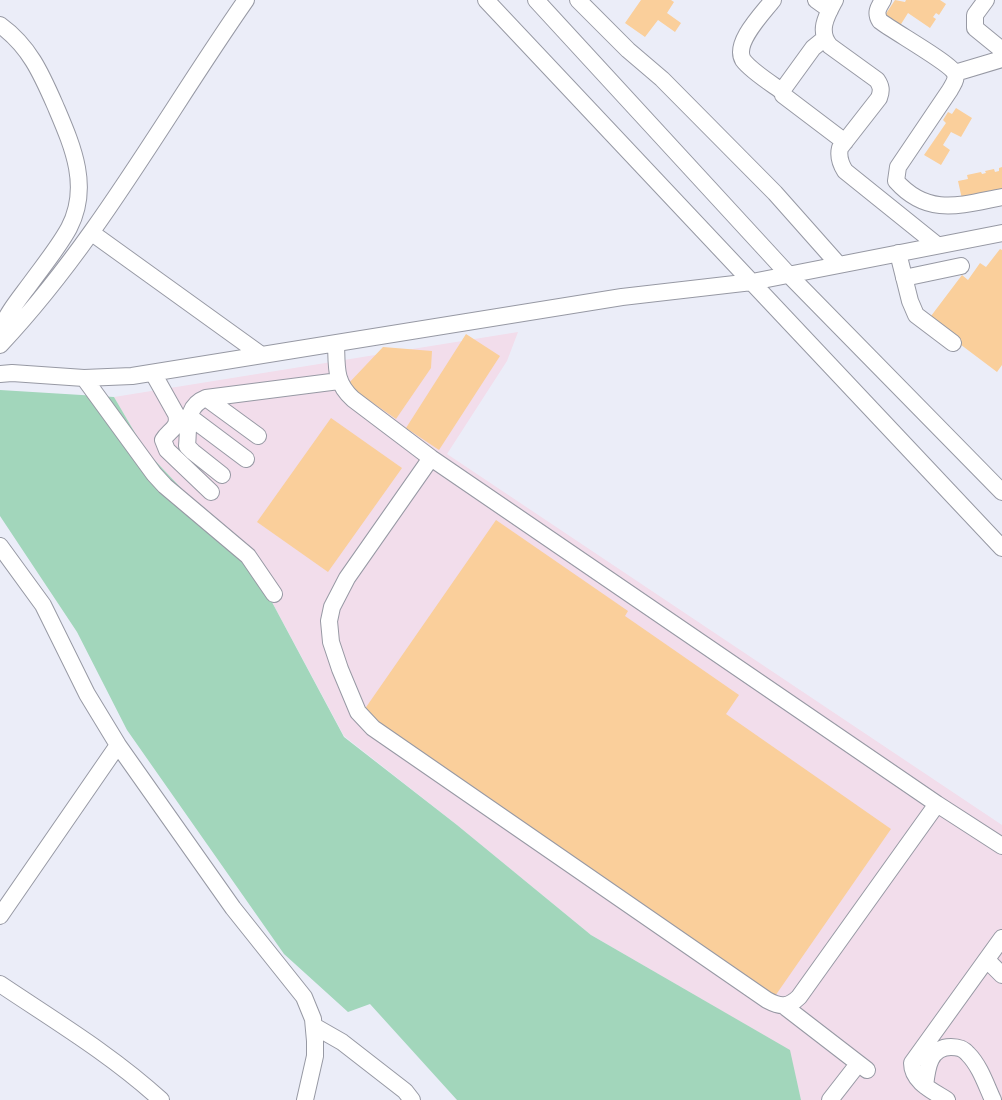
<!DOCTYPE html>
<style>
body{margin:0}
canvas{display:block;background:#ebedf8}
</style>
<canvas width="1002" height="1100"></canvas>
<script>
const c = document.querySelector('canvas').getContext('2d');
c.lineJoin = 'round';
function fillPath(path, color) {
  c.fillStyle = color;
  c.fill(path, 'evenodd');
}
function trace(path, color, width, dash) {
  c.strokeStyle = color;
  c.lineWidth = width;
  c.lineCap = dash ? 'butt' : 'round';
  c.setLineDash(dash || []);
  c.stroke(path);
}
const industrial = new Path2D(`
 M 518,332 L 507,361 L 447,454 L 1002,825 L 1002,1100 L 801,1100 L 789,1050 L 591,935 L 457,825 L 344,736 L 250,561 L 145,450 L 114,397 Z`);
const green = new Path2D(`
 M 0,390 L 114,397 L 145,450 L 250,561 L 344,737 L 457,825 L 591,935 L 790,1050 L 801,1100 L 457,1100 L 370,1004 L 348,1012 L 284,954 L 127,730 L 77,632 L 0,516 Z`);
const building = new Path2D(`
 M 641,0 L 671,0 L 674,2 L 667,13 L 681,23 L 675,32 L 658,20 L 645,37 L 625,23 Z
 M 895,0 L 905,2 L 906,0 L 940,0 L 946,4 L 939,15 L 936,13 L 933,17 L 936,19 L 930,28 L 908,13 L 898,29 L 883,18 Z
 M 956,108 L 972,118 L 961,137 L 951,132 L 943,145 L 950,150 L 941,165 L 924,155 L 946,123 L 943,120 L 948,112 L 952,114 Z
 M 1002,167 L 1002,189 L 962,199 L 958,181 L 968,179 L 967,175 L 981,172 L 982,174 L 986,173 L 985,171 L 994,169 L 995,172 L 999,171 L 999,168 Z
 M 1000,249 L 1002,250 L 1002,365 L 997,372 L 928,320 L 962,275 L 968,280 L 980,263 L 986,267 Z
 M 466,334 L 500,356 L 439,450 L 406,428 Z
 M 383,347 L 432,351 L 431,368 L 396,419 L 347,385 Z
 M 331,418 L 402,468 L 328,572 L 257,522 Z
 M 496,520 L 628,611 L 625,616 L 739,695 L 726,714 L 891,829 L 773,999 L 362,713 Z`);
const minor = new Path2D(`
 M 486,0 L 1002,548
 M 536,0 L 788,274 L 1002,492
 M 578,0 L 628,50 L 662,79 L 775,193 L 838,264
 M 773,0 C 763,13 733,43 743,60 C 751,71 772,84 783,92
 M 816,0 L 830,10
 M 835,0 C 827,15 817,31 830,46 L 877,80 C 881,86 882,90 879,98 L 840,148 C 838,156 840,163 845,171 L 937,245
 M 883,0 C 878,8 875,13 880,21 C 893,31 948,62 954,72 C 958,79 953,84 950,90 L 898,167 L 896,181 C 928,217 961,205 1002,197
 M 986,0 L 975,15 L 975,28 L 1002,50
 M 0,25 C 29,46 41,73 55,105 C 72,145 91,186 69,228 C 58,248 43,266 30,284 C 19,299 7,313 0,331
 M 824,39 L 813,48 L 784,88 L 783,95 L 845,142
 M 955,73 L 1002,59
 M 92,233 L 260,354
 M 898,253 L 910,301 L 916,315 L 953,343
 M 904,278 L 961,266
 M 336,343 C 337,366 334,382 353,399 L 431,458 L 937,804 L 1002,846
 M 0,345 C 97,242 165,116 246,0
 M 153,373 L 176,414 C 180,428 169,430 163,440 L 167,450 L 211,492
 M 0,374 L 12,373 L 84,378 L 132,376 L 622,297 L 752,282 L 1002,233
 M 84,378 L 154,474 L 165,486 L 248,556 L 274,594
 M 206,398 L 258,436
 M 190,417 L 246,459
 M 431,458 L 347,578 L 332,607 L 329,621 L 331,642 L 340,669 L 358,712 L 373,728 L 767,1000 C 780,1007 788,1008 799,997 L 937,804
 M 222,475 L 193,452 L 187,446 C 189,426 185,406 206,398 L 339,381
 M 0,546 L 43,605 L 87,694 L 118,745 L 233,908 L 304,997 L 313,1019 L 315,1041 L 315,1056 L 305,1100
 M 0,916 L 118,745
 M 987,960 L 1002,975
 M 0,984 C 55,1021 112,1055 161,1100
 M 784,1006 L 867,1070
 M 314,1026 L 342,1042 L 405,1091 L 412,1100
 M 925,1086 C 927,1069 929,1047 951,1047 C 958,1047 963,1048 968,1054 C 980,1066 986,1085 993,1100
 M 830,1100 L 858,1064
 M 947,1100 C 933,1091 912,1082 912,1063 L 1002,938`);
fillPath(industrial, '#f2ddeb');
fillPath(green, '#a2d6bb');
fillPath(building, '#facf9b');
trace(minor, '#9799a4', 18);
trace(minor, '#fff', 16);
</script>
